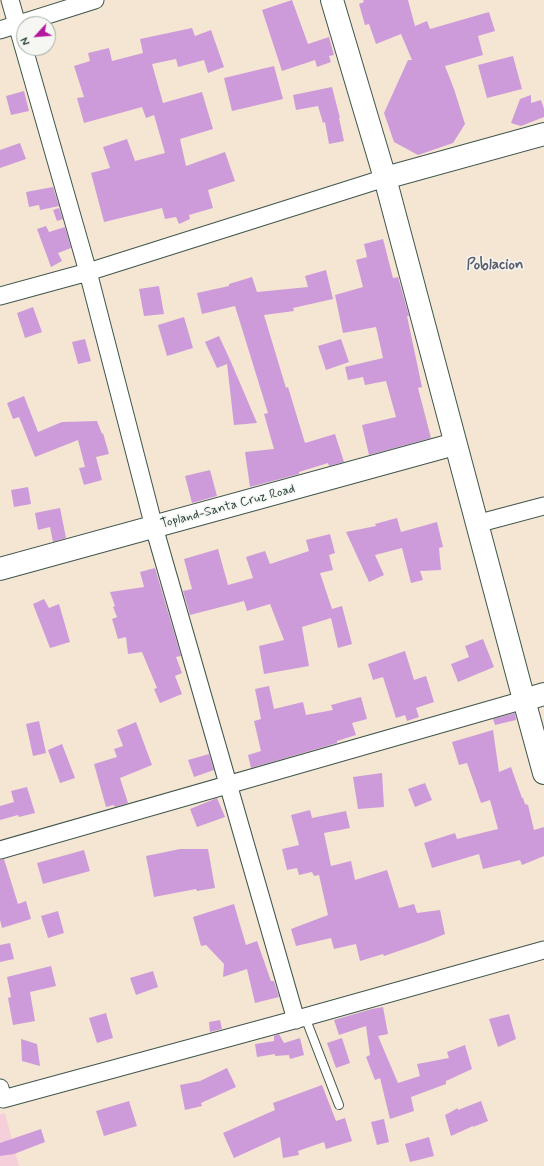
<!DOCTYPE html>
<style>
body{margin:0}
#map{position:relative;width:544px;height:1166px;overflow:hidden;background:#f4e6d3;font-family:Mynerve,sans-serif}
canvas{display:block}
.north{position:absolute;left:16px;top:16px;width:40px;height:40px;box-sizing:border-box;background:#f6f6f2;border:1px solid #a0aca6;border-radius:50%;rotate:244deg;font-size:11px;font-weight:700;line-height:16px;text-align:center;color:#1f3d34}
.north::after{content:'';display:block;margin:auto;width:14px;height:18px;background:#b5179e;clip-path:polygon(50% 0,100% 100%,50% 72%,0 100%)}
</style>
<div id="map">
<canvas width="544" height="1166"></canvas>
<div class="north">N</div>
</div>
<script>
const c = document.querySelector('canvas').getContext('2d');
c.lineJoin = 'round';
function fillPath(path, color) {
  c.fillStyle = color;
  c.fill(path, 'evenodd');
}
function trace(path, color, width, dash) {
  c.strokeStyle = color;
  c.lineWidth = width;
  c.lineCap = dash ? 'butt' : 'round';
  c.setLineDash(dash || []);
  c.stroke(path);
}
function write(font, color, halo, rows, align = 'center') {
  c.font = font + ' Mynerve,sans-serif';
  c.lineWidth = 3;
  c.setLineDash([]);
  c.textBaseline = 'middle';
  c.strokeStyle = halo;
  c.fillStyle = color;
  for (const [text, x, y, turn = 0] of rows) {
    c.save();
    c.translate(x, y);
    c.rotate((+turn || 0) * Math.PI / 180);
    c.textAlign = isNaN(turn) ? turn : align;
    if (halo) c.strokeText(text, 0, 0);
    c.fillText(text, 0, 0);
    c.restore();
  }
}
const built = new Path2D(`
 M 5,1113 L 19,1166 L 0,1166 L 0,1114 Z`);
const building = new Path2D(`
 M 292,0 L 308,44 L 329,37 L 334,55 L 329,56 L 331,62 L 317,67 L 315,60 L 282,71 L 262,10 Z
 M 363,0 L 408,0 L 415,26 L 427,21 L 430,29 L 489,12 L 495,31 L 478,36 L 483,55 L 445,66 L 454,89 L 465,124 L 453,143 L 418,155 L 394,142 L 384,113 L 408,60 L 412,60 L 401,34 L 376,44 L 369,24 L 365,25 L 359,4 L 364,2 Z
 M 192,28 L 195,36 L 211,30 L 224,67 L 208,73 L 204,60 L 178,67 L 176,59 L 152,64 L 163,103 L 202,92 L 213,129 L 180,139 L 186,166 L 225,152 L 235,181 L 208,190 L 213,208 L 189,215 L 190,219 L 179,224 L 176,217 L 165,219 L 162,208 L 104,222 L 91,173 L 110,168 L 103,147 L 127,139 L 135,161 L 165,153 L 154,115 L 146,118 L 142,107 L 84,123 L 77,98 L 84,97 L 74,66 L 90,61 L 88,53 L 109,48 L 112,61 L 143,53 L 140,39 Z
 M 513,56 L 522,89 L 487,98 L 478,65 Z
 M 274,66 L 283,99 L 232,111 L 224,78 Z
 M 332,87 L 340,118 L 339,118 L 344,141 L 329,144 L 325,122 L 323,123 L 318,106 L 296,110 L 293,95 Z
 M 24,91 L 29,111 L 11,115 L 6,96 Z
 M 531,95 L 531,103 L 541,100 L 544,109 L 544,117 L 521,126 L 511,123 L 520,99 Z
 M 20,143 L 26,159 L 0,168 L 0,150 Z
 M 53,187 L 59,206 L 40,210 L 39,205 L 29,207 L 26,192 Z
 M 59,208 L 63,219 L 57,221 L 53,210 Z
 M 46,226 L 49,232 L 65,227 L 71,248 L 58,253 L 62,261 L 51,267 L 37,229 Z
 M 383,239 L 393,278 L 398,277 L 409,316 L 407,316 L 422,387 L 418,388 L 431,438 L 369,455 L 362,425 L 396,417 L 386,381 L 365,385 L 363,377 L 348,380 L 345,367 L 383,358 L 376,327 L 343,333 L 335,295 L 363,287 L 356,260 L 367,257 L 364,244 Z
 M 326,270 L 333,299 L 293,308 L 294,311 L 264,315 L 286,388 L 288,387 L 305,443 L 335,434 L 344,462 L 329,466 L 328,463 L 299,472 L 299,474 L 250,487 L 245,452 L 274,449 L 264,414 L 268,413 L 235,306 L 202,314 L 197,293 L 229,286 L 229,284 L 252,277 L 257,292 L 308,287 L 305,276 Z
 M 159,286 L 164,314 L 144,316 L 139,289 Z
 M 33,307 L 42,332 L 25,338 L 17,313 Z
 M 184,317 L 193,348 L 167,356 L 158,325 Z
 M 219,336 L 231,362 L 257,423 L 234,425 L 227,364 L 217,368 L 205,342 Z
 M 85,339 L 91,361 L 78,364 L 72,342 Z
 M 341,339 L 349,362 L 326,370 L 318,346 Z
 M 24,396 L 38,432 L 62,422 L 97,421 L 102,434 L 103,433 L 109,454 L 96,457 L 102,480 L 84,485 L 79,468 L 85,467 L 78,440 L 35,457 L 19,417 L 13,419 L 7,403 Z
 M 210,470 L 217,496 L 192,503 L 185,476 Z
 M 28,487 L 31,504 L 14,507 L 11,490 Z
 M 60,508 L 66,538 L 53,542 L 50,527 L 38,530 L 35,513 Z
 M 397,518 L 401,532 L 437,522 L 443,547 L 439,548 L 441,570 L 420,571 L 423,580 L 411,583 L 402,548 L 375,555 L 384,575 L 369,582 L 346,532 L 376,526 L 375,524 Z
 M 330,534 L 335,553 L 329,555 L 333,570 L 320,573 L 332,609 L 342,606 L 352,644 L 338,648 L 331,618 L 302,627 L 309,666 L 264,674 L 259,646 L 284,640 L 270,604 L 247,611 L 244,601 L 190,615 L 183,591 L 192,589 L 184,559 L 218,549 L 228,585 L 253,578 L 246,557 L 265,551 L 270,564 L 309,551 L 306,540 Z
 M 155,568 L 181,656 L 176,657 L 182,673 L 175,676 L 182,694 L 160,703 L 154,689 L 157,688 L 142,652 L 128,654 L 126,637 L 118,639 L 112,619 L 117,617 L 113,607 L 115,606 L 110,592 L 144,587 L 140,572 Z
 M 44,599 L 49,608 L 59,604 L 70,642 L 50,648 L 33,604 Z
 M 483,639 L 494,667 L 458,682 L 451,664 L 469,657 L 465,646 Z
 M 405,651 L 414,680 L 426,676 L 434,702 L 416,708 L 419,717 L 407,721 L 405,715 L 396,718 L 383,677 L 373,680 L 368,664 Z
 M 269,686 L 274,709 L 303,702 L 306,715 L 333,710 L 331,705 L 361,697 L 367,719 L 352,723 L 356,735 L 337,741 L 337,743 L 251,768 L 248,755 L 261,751 L 254,721 L 261,719 L 255,689 Z
 M 515,713 L 516,720 L 495,725 L 493,719 Z
 M 39,721 L 46,753 L 33,756 L 26,724 Z
 M 136,722 L 152,765 L 120,778 L 128,803 L 115,807 L 114,805 L 106,807 L 94,764 L 117,757 L 114,749 L 123,746 L 117,730 Z
 M 493,730 L 499,772 L 511,767 L 522,798 L 523,798 L 525,804 L 528,805 L 534,830 L 544,827 L 544,856 L 522,865 L 520,860 L 483,869 L 479,854 L 432,868 L 424,843 L 455,833 L 457,839 L 498,829 L 490,800 L 481,803 L 467,763 L 459,765 L 452,742 Z
 M 62,744 L 75,778 L 60,783 L 48,750 Z
 M 209,754 L 214,770 L 194,777 L 188,760 Z
 M 382,773 L 384,807 L 358,809 L 353,777 Z
 M 425,783 L 432,800 L 415,807 L 408,789 Z
 M 27,787 L 35,813 L 19,817 L 18,815 L 0,820 L 0,806 L 14,802 L 11,791 Z
 M 217,798 L 225,817 L 197,827 L 190,809 Z
 M 310,810 L 312,818 L 346,811 L 350,828 L 324,833 L 331,866 L 351,861 L 355,880 L 387,870 L 399,908 L 414,904 L 417,913 L 440,910 L 445,934 L 428,941 L 384,956 L 383,954 L 360,961 L 356,944 L 334,949 L 331,938 L 296,946 L 291,929 L 328,915 L 319,875 L 314,876 L 312,872 L 299,875 L 297,868 L 287,870 L 282,849 L 299,845 L 291,815 Z
 M 180,849 L 208,849 L 215,888 L 197,891 L 196,889 L 154,897 L 146,856 Z
 M 84,850 L 90,871 L 43,884 L 37,863 Z
 M 4,859 L 18,904 L 26,901 L 31,919 L 2,928 L 0,920 L 0,860 Z
 M 234,904 L 246,945 L 257,941 L 271,981 L 274,981 L 279,997 L 255,1003 L 247,969 L 223,977 L 224,964 L 206,945 L 201,946 L 193,917 Z
 M 58,911 L 64,933 L 48,938 L 41,916 Z
 M 10,943 L 14,959 L 0,962 L 0,945 Z
 M 51,966 L 56,986 L 30,992 L 35,1021 L 13,1025 L 8,998 L 11,997 L 7,977 Z
 M 153,971 L 158,987 L 136,995 L 130,978 Z
 M 383,1007 L 388,1034 L 378,1036 L 398,1083 L 420,1076 L 417,1064 L 449,1058 L 447,1052 L 465,1045 L 472,1069 L 446,1081 L 446,1084 L 411,1097 L 414,1111 L 390,1119 L 380,1078 L 375,1080 L 366,1057 L 370,1055 L 366,1026 L 339,1035 L 334,1020 L 372,1009 Z
 M 106,1013 L 113,1038 L 97,1043 L 89,1018 Z
 M 509,1014 L 516,1039 L 498,1047 L 489,1019 Z
 M 220,1020 L 222,1029 L 210,1032 L 209,1022 Z
 M 279,1034 L 284,1043 L 300,1038 L 304,1055 L 290,1059 L 289,1055 L 275,1056 L 275,1054 L 257,1057 L 255,1044 L 274,1041 L 274,1036 Z
 M 342,1038 L 350,1063 L 336,1068 L 327,1043 Z
 M 21,1039 L 37,1044 L 40,1066 L 22,1061 Z
 M 227,1068 L 236,1087 L 201,1103 L 202,1106 L 185,1110 L 180,1085 L 200,1081 Z
 M 322,1085 L 336,1121 L 345,1118 L 352,1141 L 326,1149 L 324,1142 L 298,1151 L 299,1155 L 283,1158 L 280,1137 L 234,1158 L 223,1133 L 275,1110 L 273,1103 Z
 M 129,1101 L 137,1126 L 104,1136 L 96,1111 Z
 M 481,1101 L 488,1121 L 473,1127 L 473,1126 L 451,1136 L 445,1115 L 458,1108 L 458,1110 Z
 M 384,1119 L 389,1142 L 377,1145 L 371,1122 Z
 M 41,1129 L 45,1142 L 14,1154 L 0,1156 L 0,1143 Z
 M 429,1137 L 434,1156 L 410,1162 L 405,1144 Z`);
const lane = new Path2D(`
 M 305,1017 L 339,1105`);
const street = new Path2D(`
 M 10,0 L 88,272 L 154,527 L 296,1020
 M 0,30 L 95,0
 M 0,296 L 88,272 L 385,178
 M 476,524 L 544,506
 M 0,850 L 524,700
 M 0,1088 L 3,1099 L 305,1017 L 544,950`);
const secondary = new Path2D(`
 M 332,0 L 385,178 L 524,700 L 544,773
 M 385,178 L 544,134
 M 0,569 L 455,444
 M 524,700 L 544,694`);
const streetNames = [
 ["Topland-Santa Cruz Road",228,507,-15]
];
const quarterNames = [
 ["Poblacion",495,266]
];
fillPath(built, '#f5cfda');
fillPath(building, '#ce9bda');
trace(lane, '#3f564c', 10);
trace(street, '#3f564c', 19);
trace(secondary, '#3f564c', 24);
trace(lane, '#fff', 8);
trace(street, '#fff', 17);
trace(secondary, '#fff', 22);
write('13px', '#1f3d34', '#f6f6f2', streetNames);
write('bold 15px', '#5c5e6e', '#f6f6f2', quarterNames);
</script>
